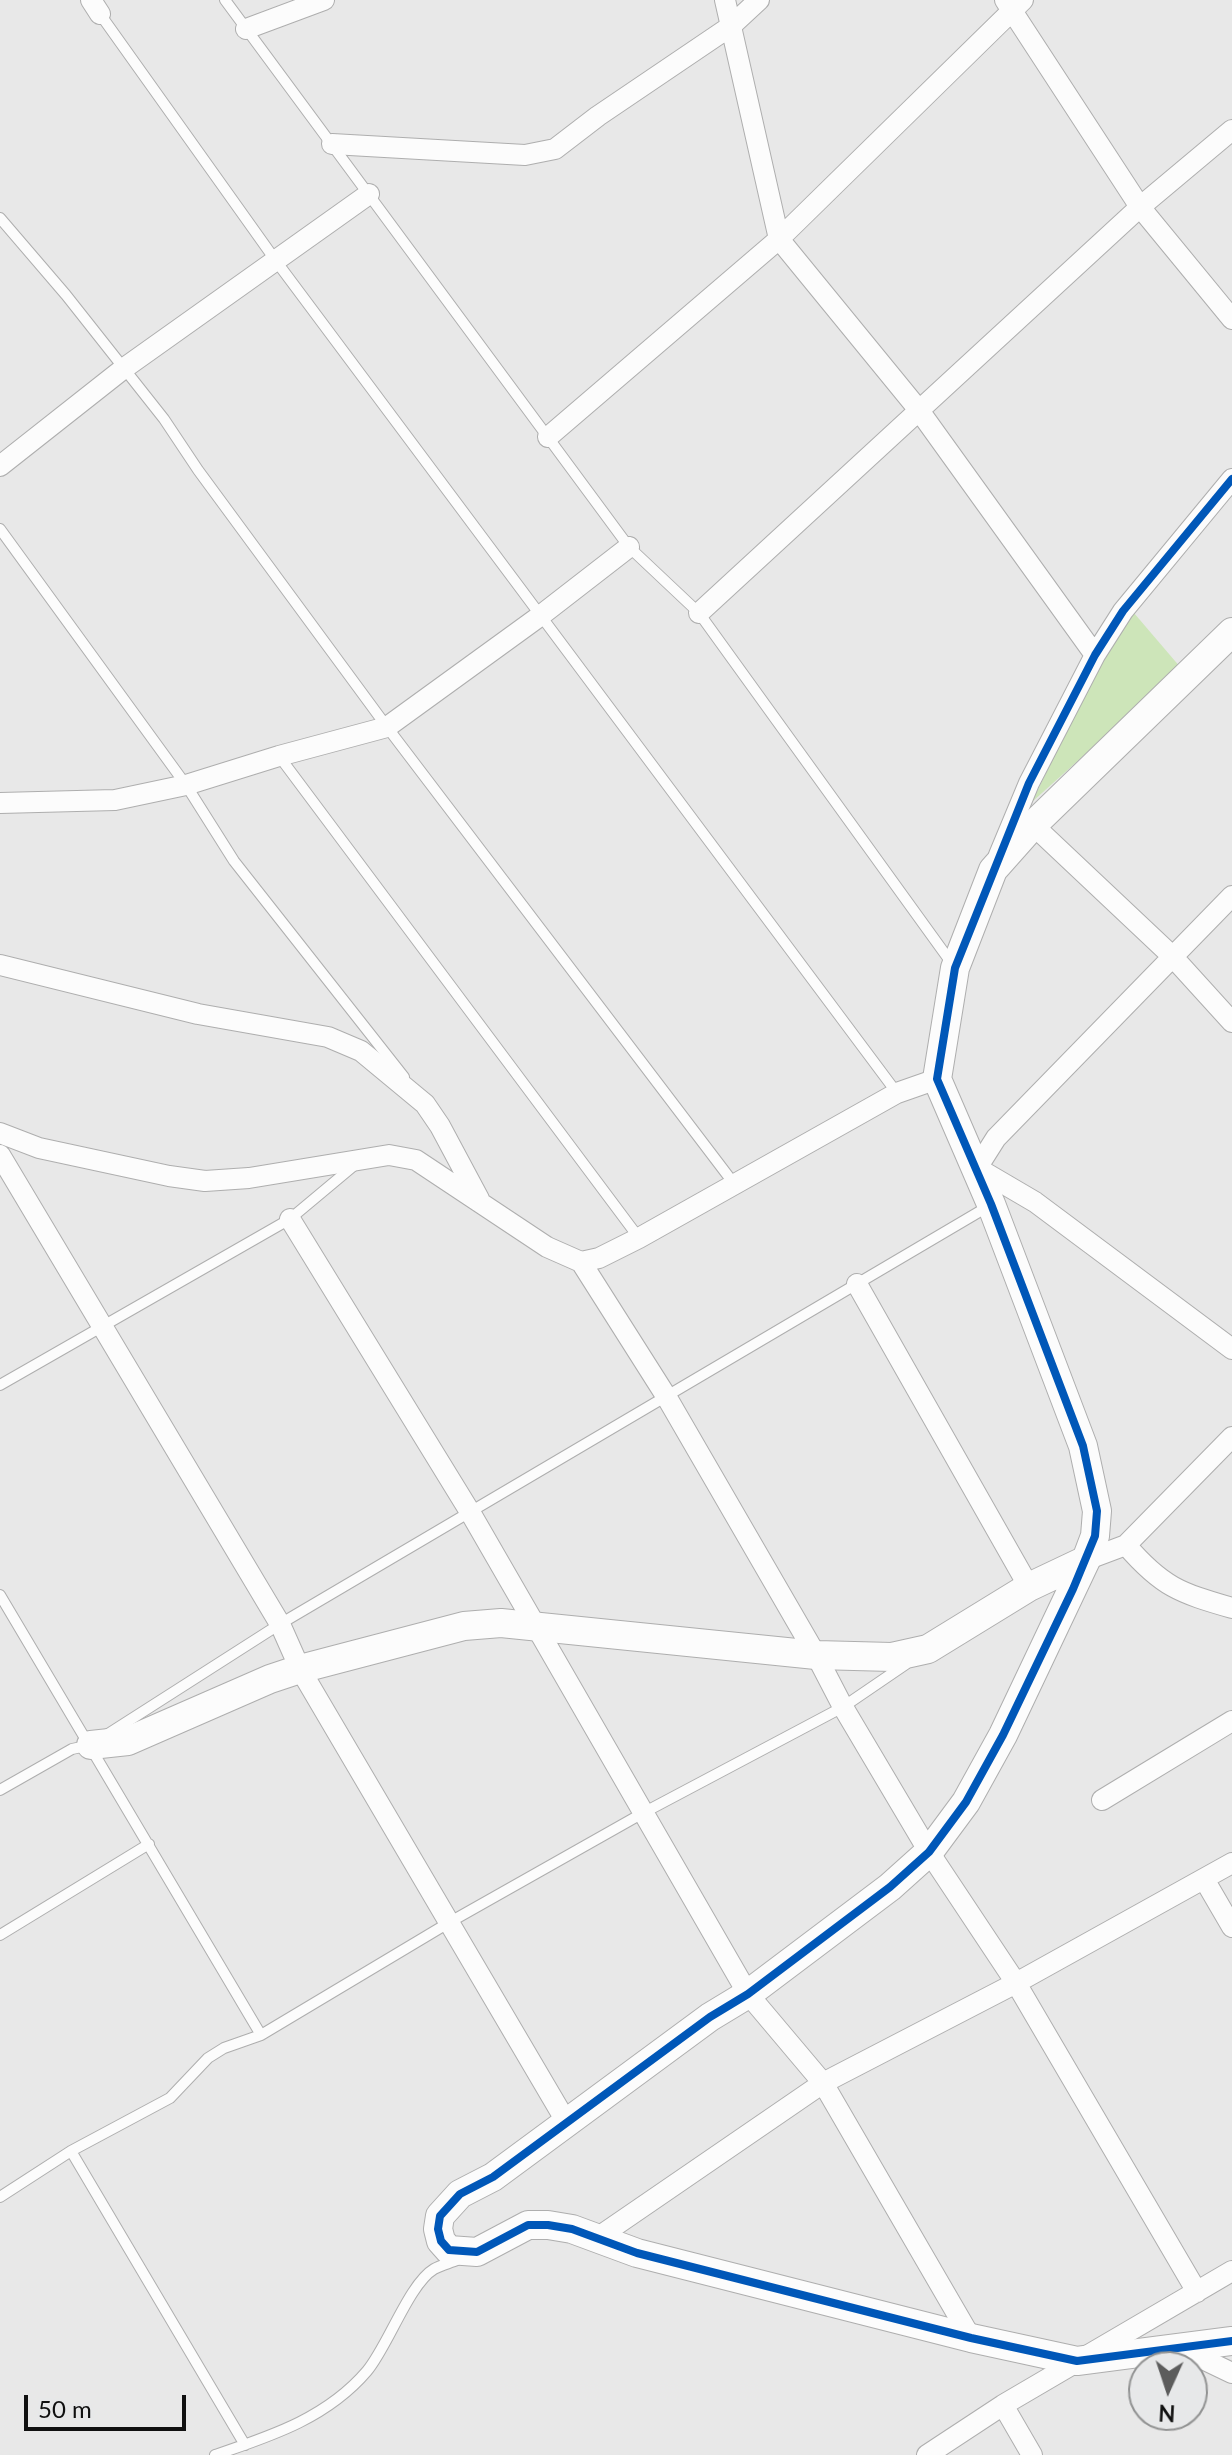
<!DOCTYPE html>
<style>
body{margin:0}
#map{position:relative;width:1232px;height:2455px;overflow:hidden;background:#e8e8e8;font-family:Lato,sans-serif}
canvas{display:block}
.north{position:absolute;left:1128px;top:2351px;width:80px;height:80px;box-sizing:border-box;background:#e7e8e9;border:2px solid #919292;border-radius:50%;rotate:183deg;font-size:22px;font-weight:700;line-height:32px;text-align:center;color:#101010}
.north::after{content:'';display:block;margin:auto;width:28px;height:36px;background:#5c5c5c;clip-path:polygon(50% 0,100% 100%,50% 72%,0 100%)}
.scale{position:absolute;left:24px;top:2395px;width:162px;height:36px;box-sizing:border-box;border:4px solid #101010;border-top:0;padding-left:10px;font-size:24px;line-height:28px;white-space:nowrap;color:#101010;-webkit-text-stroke:6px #e7e8e9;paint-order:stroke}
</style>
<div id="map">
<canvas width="1232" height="2455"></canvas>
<div class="north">N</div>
<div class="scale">50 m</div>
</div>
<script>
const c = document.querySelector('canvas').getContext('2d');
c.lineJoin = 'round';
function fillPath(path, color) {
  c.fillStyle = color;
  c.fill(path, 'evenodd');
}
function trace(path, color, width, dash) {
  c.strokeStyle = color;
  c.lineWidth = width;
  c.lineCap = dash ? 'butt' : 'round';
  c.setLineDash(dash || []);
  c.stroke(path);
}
const green = new Path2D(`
 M 1134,613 L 1181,668 L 1032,802 L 1094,673 Z`);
const lane = new Path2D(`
 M 225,0 L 629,547 L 699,613 L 953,965
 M 100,14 L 276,261 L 897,1093
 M 0,218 L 66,295 L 164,419 L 198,470 L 387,727 L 735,1185
 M 0,529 L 186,785 L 234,861 L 404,1077
 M 279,756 L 639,1238
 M 0,1385 L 290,1219 L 357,1163
 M 0,1595 L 261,2035
 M 108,1734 L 280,1624 L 989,1206
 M 0,1790 L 72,1749 L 91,1745
 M 0,1935 L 149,1844
 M 71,2151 L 245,2445
 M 0,2197 L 71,2151 L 170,2098 L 208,2058 L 224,2048 L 261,2035 L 450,1922 L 643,1813 L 843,1707 L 906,1664
 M 215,2455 C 271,2436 327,2418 367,2371 C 388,2346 409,2284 434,2269 C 441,2265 450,2263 457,2260`);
const street = new Path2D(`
 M 91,0 L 100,14
 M 725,0 L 779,239 L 918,409 L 1095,655
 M 1005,0 L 1140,207 L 1232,319
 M 246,29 L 324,0
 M 332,144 L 525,155 L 555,149 L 598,116 L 731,26 L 759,0
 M 548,437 L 779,239 L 1023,0
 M 0,466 L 123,369 L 369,194
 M 699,613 L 1140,207 L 1232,130
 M 0,803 L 115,800 L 186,785 L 279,756 L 387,727 L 540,616 L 629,547
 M 1033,825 L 1172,956 L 1232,1022
 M 999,855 L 1029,783 L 1095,655 L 1123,611 L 1232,479
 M 1232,896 L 996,1138 L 977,1168 L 1035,1202 L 1232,1349
 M 0,965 L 198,1014 L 328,1037 L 361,1051 L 425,1104 L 440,1126 L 479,1199
 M 0,1133 L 39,1148 L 169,1176 L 205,1181 L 249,1178 L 389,1155 L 416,1160 L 547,1247 L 581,1262 L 599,1258 L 639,1238 L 897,1093 L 937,1079
 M 0,1155 L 280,1624 L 300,1669 L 567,2123
 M 290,1219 L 470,1512 L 748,1994 L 823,2083 L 971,2338
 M 581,1262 L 666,1396 L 816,1655 L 843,1707 L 929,1852 L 1016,1983 L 1197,2292
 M 857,1284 L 1029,1587
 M 1126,1545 C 1162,1587 1180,1593 1232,1608
 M 1086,1560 L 1126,1545 L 1232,1437
 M 1102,1800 L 1232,1721
 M 1204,1879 L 1232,1927
 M 597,2238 L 823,2083 L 1016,1983 L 1232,1863
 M 1182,2349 L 1232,2373
 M 1003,2405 L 1032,2455
 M 927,2455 L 1003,2405 L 1232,2271`);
const secondary = new Path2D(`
 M 1232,632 L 1033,825 L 993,870 L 955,968 L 937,1079 L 991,1204 L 1083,1446 L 1097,1511 L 1095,1536 L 1086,1560 L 1003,1735 L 966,1802 L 929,1852 L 890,1887 L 748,1994 L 710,2017 L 493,2177 L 460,2194 L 440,2216 L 438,2229 L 441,2241 L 449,2250 L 477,2252 L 528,2225 L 548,2225 L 572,2229 L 637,2253 L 971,2338 L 1077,2361 L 1232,2341
 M 91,1745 L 128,1741 L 270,1679 L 300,1669 L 464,1626 L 501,1623 L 816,1655 L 892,1657 L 928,1649 L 1029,1587 L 1086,1560`);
const cycleway = new Path2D(`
 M 1232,479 L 1123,611 L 1095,655 L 1029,783 L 955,968 L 937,1079 L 991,1204 L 1083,1446 L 1097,1511 L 1095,1536 L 1073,1589 L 1003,1735 L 966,1802 L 929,1852 L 890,1887 L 748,1994 L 710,2017 L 493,2177 L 460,2194 L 440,2216 L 438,2229 L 441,2241 L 449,2250 L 477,2252 L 528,2225 L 548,2225 L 572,2229 L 637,2253 L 971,2338 L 1077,2361 L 1232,2341`);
fillPath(green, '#cde5b9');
trace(lane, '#aeaeae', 12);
trace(street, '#aeaeae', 22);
trace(secondary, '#aeaeae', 30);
trace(lane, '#fcfcfc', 10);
trace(street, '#fcfcfc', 20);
trace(secondary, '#fcfcfc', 28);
trace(cycleway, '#0057b8', 8);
</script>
